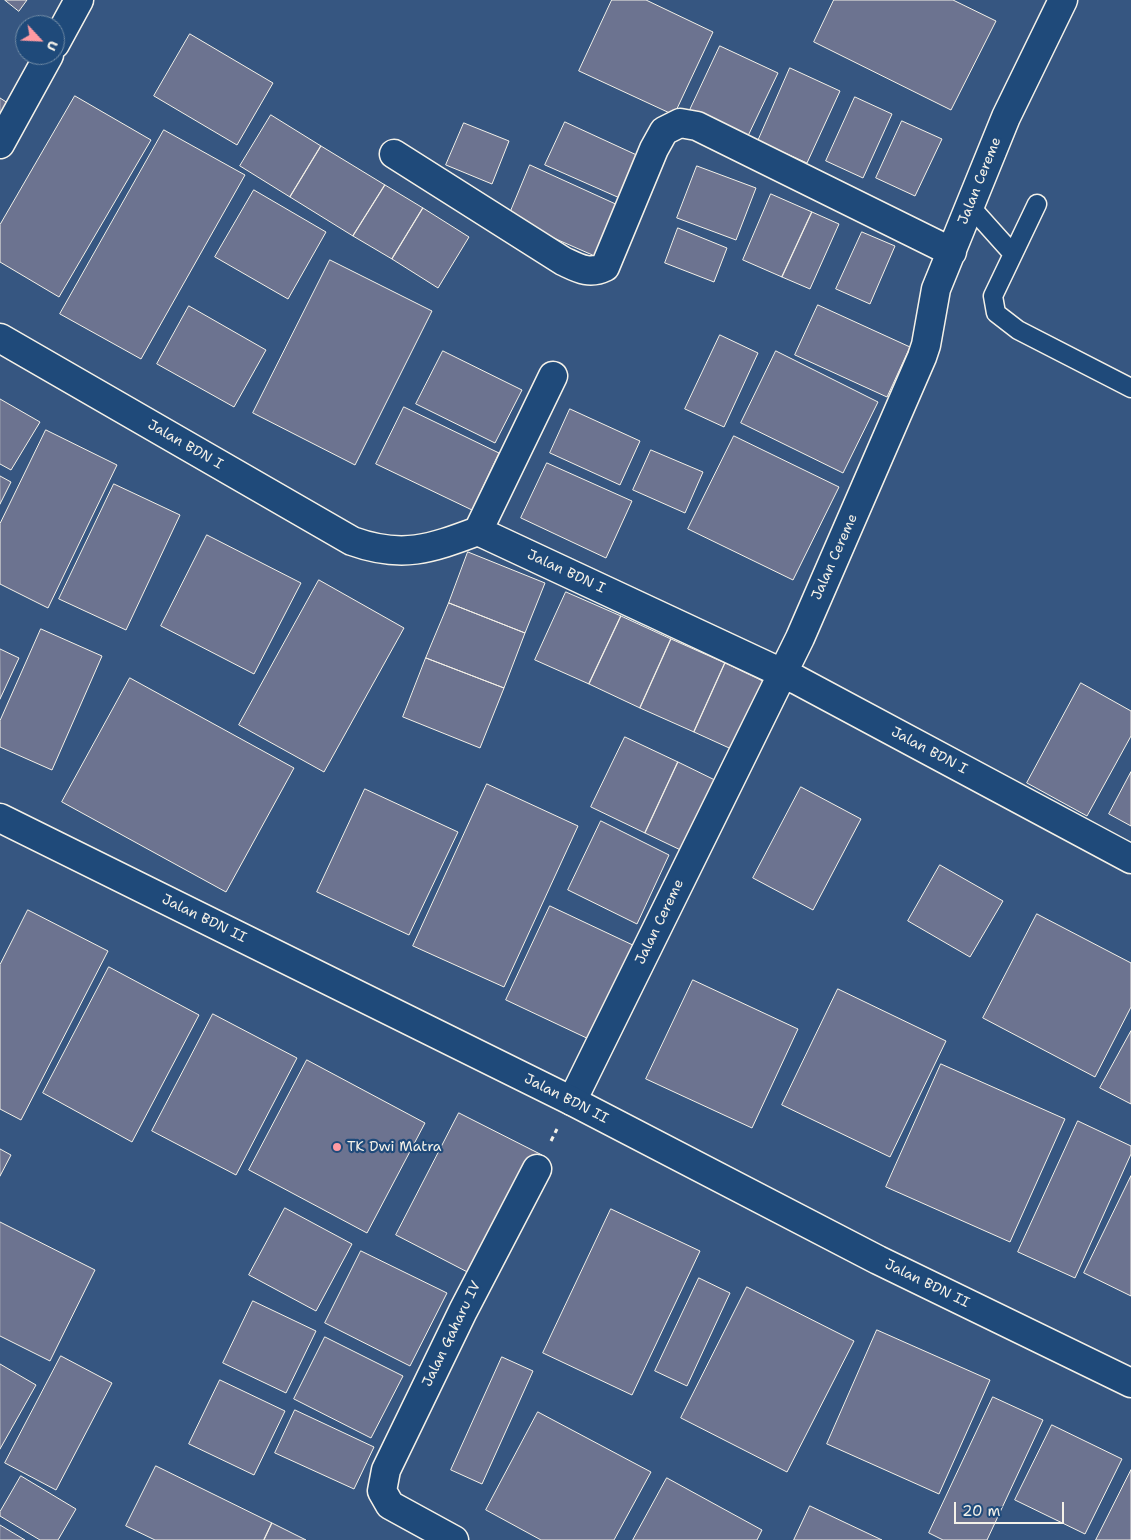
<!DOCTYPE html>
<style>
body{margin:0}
#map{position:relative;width:1131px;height:1540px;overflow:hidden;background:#365681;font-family:"Shantell Sans",sans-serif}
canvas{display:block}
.north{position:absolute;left:15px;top:15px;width:50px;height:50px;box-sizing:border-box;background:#1f4a7a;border:1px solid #748da6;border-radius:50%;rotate:115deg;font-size:14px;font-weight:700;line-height:20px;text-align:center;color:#f4f1e8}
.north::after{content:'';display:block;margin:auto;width:18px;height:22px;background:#ff9aa2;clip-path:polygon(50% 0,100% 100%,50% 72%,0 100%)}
.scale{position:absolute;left:954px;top:1502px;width:110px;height:22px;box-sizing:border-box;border:2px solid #f4f1e8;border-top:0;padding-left:6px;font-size:15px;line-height:18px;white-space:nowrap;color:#f4f1e8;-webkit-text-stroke:4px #1f4a7a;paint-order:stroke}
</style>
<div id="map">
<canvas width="1131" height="1540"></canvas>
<div class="north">U</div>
<div class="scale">20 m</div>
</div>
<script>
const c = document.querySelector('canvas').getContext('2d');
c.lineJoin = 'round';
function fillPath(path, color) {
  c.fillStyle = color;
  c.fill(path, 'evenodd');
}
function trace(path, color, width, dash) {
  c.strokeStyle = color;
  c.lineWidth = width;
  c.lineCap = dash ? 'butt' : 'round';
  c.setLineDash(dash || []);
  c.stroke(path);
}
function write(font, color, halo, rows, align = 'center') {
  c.font = font + ' "Shantell Sans",sans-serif';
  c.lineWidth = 4.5;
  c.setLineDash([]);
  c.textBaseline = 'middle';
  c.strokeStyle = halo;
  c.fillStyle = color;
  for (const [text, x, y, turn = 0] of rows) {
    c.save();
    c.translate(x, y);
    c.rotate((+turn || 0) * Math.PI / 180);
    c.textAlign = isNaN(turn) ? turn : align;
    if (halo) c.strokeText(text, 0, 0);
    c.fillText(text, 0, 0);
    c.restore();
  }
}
const building = new Path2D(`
 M 5,0 L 27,0 L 19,11 Z
 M 612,0 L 646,0 L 713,32 L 674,115 L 579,71 Z
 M 834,0 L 953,0 L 996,21 L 951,110 L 814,42 Z
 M 190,34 L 273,83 L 237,145 L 154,96 Z
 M 720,46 L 778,73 L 747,138 L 690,110 Z
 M 790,68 L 840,91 L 807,163 L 758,141 Z
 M 75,96 L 151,140 L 59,297 L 0,262 L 0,225 Z
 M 855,97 L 892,114 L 863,178 L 826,161 Z
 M 0,98 L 11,105 L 0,125 Z
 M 271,115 L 321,146 L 290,197 L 240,166 Z
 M 902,121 L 942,139 L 915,196 L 876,178 Z
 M 565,122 L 641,157 L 622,199 L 545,165 Z
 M 464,123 L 509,141 L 492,184 L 446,165 Z
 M 164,130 L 245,175 L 141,359 L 60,314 Z
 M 321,146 L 385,185 L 353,236 L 290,197 Z
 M 530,165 L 620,206 L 597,257 L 508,218 Z
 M 697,166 L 756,188 L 736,240 L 677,218 Z
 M 385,185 L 423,208 L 392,259 L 353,236 Z
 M 254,190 L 326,232 L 288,299 L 215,257 Z
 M 771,194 L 812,212 L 782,277 L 743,260 Z
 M 423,208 L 469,237 L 438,288 L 392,259 Z
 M 812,212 L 839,224 L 810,289 L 782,277 Z
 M 678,228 L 727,248 L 714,282 L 665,263 Z
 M 862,232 L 895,246 L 870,304 L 836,289 Z
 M 330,260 L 432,311 L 355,465 L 253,413 Z
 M 818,305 L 910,347 L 887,397 L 795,355 Z
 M 189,306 L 266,350 L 234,407 L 157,364 Z
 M 720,335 L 758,353 L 724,427 L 685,409 Z
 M 443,351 L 522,390 L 495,443 L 416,404 Z
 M 776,351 L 878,402 L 843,473 L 741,423 Z
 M 0,399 L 40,422 L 11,470 L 0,464 Z
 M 404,407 L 499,453 L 472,510 L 376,464 Z
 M 570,409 L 640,441 L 620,485 L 550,453 Z
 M 46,430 L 117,465 L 48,608 L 0,584 L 0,524 Z
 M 734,436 L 839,487 L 793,580 L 688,529 Z
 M 651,450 L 703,472 L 685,513 L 633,490 Z
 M 547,463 L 632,501 L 606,558 L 521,518 Z
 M 0,476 L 11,482 L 0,504 Z
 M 114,484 L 180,515 L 126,630 L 59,599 Z
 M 207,535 L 301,583 L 254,674 L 161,626 Z
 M 468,552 L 545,583 L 525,633 L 449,603 Z
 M 319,580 L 404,628 L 324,772 L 239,725 Z
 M 566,592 L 621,616 L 589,684 L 535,660 Z
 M 449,603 L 525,633 L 504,688 L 426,658 Z
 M 621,616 L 671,639 L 640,708 L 589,684 Z
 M 41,629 L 102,656 L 52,770 L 0,747 L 0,721 Z
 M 671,639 L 725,663 L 694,732 L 640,708 Z
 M 0,649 L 19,658 L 0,699 Z
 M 426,658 L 504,688 L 480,748 L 403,717 Z
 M 725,663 L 769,684 L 738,752 L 694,732 Z
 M 130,678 L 294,768 L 226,892 L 62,802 Z
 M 1081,683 L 1131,711 L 1131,736 L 1087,816 L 1027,783 Z
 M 625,737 L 678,762 L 645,833 L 591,807 Z
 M 678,762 L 723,784 L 689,854 L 645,833 Z
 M 1131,772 L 1131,826 L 1109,814 Z
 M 487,784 L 578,826 L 504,987 L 413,946 Z
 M 801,787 L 861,819 L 813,910 L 753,878 Z
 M 365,789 L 458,832 L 409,935 L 317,892 Z
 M 601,821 L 669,855 L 637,924 L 568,890 Z
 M 940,865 L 1003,901 L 970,957 L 908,921 Z
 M 550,906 L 637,947 L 593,1041 L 506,1000 Z
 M 28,910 L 108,951 L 21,1120 L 0,1109 L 0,965 Z
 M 1037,914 L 1131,963 L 1131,1007 L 1095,1077 L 983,1018 Z
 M 109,967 L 199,1015 L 132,1142 L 43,1093 Z
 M 693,980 L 798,1029 L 752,1128 L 646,1079 Z
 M 838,989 L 946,1041 L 890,1157 L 782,1105 Z
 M 213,1014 L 297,1058 L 236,1175 L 152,1131 Z
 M 1131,1031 L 1131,1104 L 1100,1088 Z
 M 307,1060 L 425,1123 L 367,1233 L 249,1170 Z
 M 941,1064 L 1065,1119 L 1010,1242 L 886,1187 Z
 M 459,1113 L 542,1155 L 479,1278 L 396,1235 Z
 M 1078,1121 L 1131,1146 L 1131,1154 L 1075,1278 L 1018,1252 Z
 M 0,1149 L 11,1155 L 0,1176 Z
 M 1131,1176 L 1131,1296 L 1084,1273 Z
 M 285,1208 L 352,1244 L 316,1311 L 249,1275 Z
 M 611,1209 L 700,1251 L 632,1395 L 543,1353 Z
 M 0,1222 L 95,1270 L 50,1361 L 0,1336 Z
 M 361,1251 L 447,1293 L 410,1366 L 325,1323 Z
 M 699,1278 L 730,1293 L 687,1386 L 655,1371 Z
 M 747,1287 L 854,1341 L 787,1472 L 681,1418 Z
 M 253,1301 L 316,1331 L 286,1393 L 223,1363 Z
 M 877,1330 L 990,1380 L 939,1494 L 827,1444 Z
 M 325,1337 L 403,1376 L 371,1438 L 294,1399 Z
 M 61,1356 L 112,1383 L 56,1490 L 5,1463 Z
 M 502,1357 L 533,1371 L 482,1484 L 451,1470 Z
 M 0,1364 L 36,1385 L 0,1449 Z
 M 220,1380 L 285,1411 L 254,1475 L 189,1444 Z
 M 993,1397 L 1043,1420 L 987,1540 L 943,1540 L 929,1533 Z
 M 295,1410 L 374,1447 L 354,1489 L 275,1453 Z
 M 538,1412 L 651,1472 L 614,1540 L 541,1540 L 486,1510 Z
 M 1052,1425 L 1122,1459 L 1085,1534 L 1015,1500 Z
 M 156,1466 L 272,1523 L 264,1540 L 155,1540 L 126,1526 Z
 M 1131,1470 L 1131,1540 L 1096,1540 Z
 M 21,1476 L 76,1509 L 58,1540 L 40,1540 L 0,1516 L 0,1512 Z
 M 667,1478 L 762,1530 L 757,1540 L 633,1540 Z
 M 810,1506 L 882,1540 L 794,1540 Z
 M 272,1523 L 306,1540 L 264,1540 Z
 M 0,1525 L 25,1540 L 0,1540 Z`);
const path = new Path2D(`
 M 551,1141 L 557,1129`);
const lane = new Path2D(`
 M 1037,204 L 993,296 L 996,313 L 1018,330 L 1131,388
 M 970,206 L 1013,254`);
const street = new Path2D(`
 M 55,44 L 79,0
 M 0,144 L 49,55
 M 394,154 L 563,261 C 578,268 589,275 605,267 L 654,149 L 664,131 L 680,123 L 697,126 L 952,252
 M 0,338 L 352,541 C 402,559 430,549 478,531 L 797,680 L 1131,859
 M 478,531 L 553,376
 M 572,1101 L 800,638 L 922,357 L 926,345 L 936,289 L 1006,117 L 1063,0
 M 454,1540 L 390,1505 L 382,1491 L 386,1470 L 463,1311 L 537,1169`);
const secondary = new Path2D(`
 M 0,818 L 572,1101 L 878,1260 L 1131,1383`);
const markers = [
 [337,1147,5,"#ff9aa2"]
];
const streetNames = [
 ["Jalan Cereme",980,181,-68],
 ["Jalan BDN I",185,445,30],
 ["Jalan Cereme",835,557,-66],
 ["Jalan BDN I",566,572,25],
 ["Jalan BDN I",929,751,28],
 ["Jalan BDN II",204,919,26],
 ["Jalan Cereme",660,922,-64],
 ["Jalan BDN II",566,1099,27],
 ["Jalan BDN II",927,1284,26],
 ["Jalan Gaharu IV",452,1334,-64]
];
const poiNames = [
 ["TK Dwi Matra",347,1147]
];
fillPath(building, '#6c7390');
trace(building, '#f4f1e8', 1);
trace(lane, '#f4f1e8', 21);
trace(street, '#f4f1e8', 31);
trace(secondary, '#f4f1e8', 31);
trace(path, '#f4f1e8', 3, [5, 4]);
trace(lane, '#1f4a7a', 18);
trace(street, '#1f4a7a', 28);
trace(secondary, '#1f4a7a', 28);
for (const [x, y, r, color] of markers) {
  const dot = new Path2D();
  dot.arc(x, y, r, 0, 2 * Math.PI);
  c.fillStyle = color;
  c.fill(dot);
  trace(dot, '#1f4a7a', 2);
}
write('14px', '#f4f1e8', '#1f4a7a', streetNames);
write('14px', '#f4f1e8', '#1f4a7a', poiNames, 'left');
</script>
